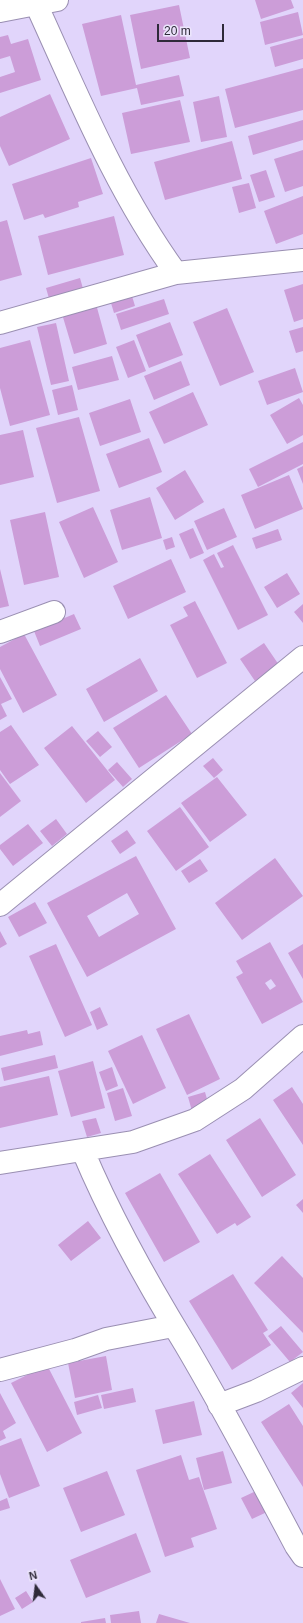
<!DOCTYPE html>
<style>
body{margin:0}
#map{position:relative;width:303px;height:1623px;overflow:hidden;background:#e1d5fb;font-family:Arial,sans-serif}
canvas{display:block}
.north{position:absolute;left:16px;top:1567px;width:40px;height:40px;-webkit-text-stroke:3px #ece5fc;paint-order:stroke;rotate:346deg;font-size:11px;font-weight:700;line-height:16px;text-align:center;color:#2f2a39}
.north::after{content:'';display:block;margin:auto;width:14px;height:18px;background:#2f2a39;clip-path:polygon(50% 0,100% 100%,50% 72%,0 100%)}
.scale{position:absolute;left:157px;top:24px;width:67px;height:18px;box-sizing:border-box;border:2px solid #2f2a39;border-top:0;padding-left:5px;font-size:12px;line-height:14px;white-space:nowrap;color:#2f2a39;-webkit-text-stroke:3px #ece5fc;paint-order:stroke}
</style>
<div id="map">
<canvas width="303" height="1623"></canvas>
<div class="north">N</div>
<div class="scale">20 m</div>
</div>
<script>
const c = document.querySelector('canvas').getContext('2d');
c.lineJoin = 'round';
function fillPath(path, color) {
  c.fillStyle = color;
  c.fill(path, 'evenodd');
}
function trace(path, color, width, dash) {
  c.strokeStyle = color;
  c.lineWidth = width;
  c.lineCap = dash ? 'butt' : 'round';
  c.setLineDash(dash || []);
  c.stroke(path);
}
const building = new Path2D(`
 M 255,0 L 291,0 L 294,8 L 261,19 Z
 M 179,5 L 190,58 L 141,69 L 130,15 Z
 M 298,12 L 303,35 L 265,45 L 260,22 Z
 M 121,15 L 136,85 L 179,75 L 184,96 L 141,105 L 137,88 L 101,96 L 82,24 Z
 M 8,35 L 11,44 L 28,39 L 41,80 L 0,93 L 0,77 L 15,72 L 10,56 L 0,59 L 0,37 Z
 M 303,38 L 303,59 L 275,67 L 270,47 Z
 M 303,68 L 303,110 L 235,128 L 225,89 Z
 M 50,94 L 70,139 L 9,166 L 0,146 L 0,117 Z
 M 219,96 L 227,137 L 201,142 L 193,102 Z
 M 180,100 L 190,142 L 131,154 L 122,113 Z
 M 303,120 L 303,140 L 253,155 L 248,136 Z
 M 232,141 L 242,179 L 165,200 L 154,162 Z
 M 303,150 L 303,186 L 285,192 L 274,159 Z
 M 91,158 L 103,194 L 78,202 L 79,207 L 45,218 L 43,214 L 24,220 L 12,184 Z
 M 266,170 L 275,197 L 259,202 L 250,175 Z
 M 249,183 L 256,208 L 239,213 L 232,187 Z
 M 303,196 L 303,234 L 276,244 L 264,211 Z
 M 114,216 L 124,255 L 48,275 L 38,236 Z
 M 7,220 L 22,275 L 0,281 L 0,222 Z
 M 80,278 L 84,292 L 50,302 L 46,288 Z
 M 303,284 L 303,319 L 294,322 L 284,290 Z
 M 132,296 L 135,306 L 114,313 L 111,303 Z
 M 164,299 L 169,314 L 121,330 L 116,314 Z
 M 96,304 L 107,344 L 74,354 L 62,314 Z
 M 227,308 L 254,372 L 220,386 L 193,322 Z
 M 170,322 L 183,355 L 149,368 L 136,335 Z
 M 56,323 L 69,381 L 51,385 L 37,327 Z
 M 303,327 L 303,351 L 296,353 L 289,331 Z
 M 30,340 L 50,415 L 10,426 L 0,388 L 0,348 Z
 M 134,340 L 146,371 L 128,378 L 116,347 Z
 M 112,356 L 119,380 L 78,390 L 72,367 Z
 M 181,361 L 190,385 L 154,400 L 144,376 Z
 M 295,368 L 303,392 L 267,405 L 258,381 Z
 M 72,385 L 78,410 L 58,415 L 52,390 Z
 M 193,392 L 208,425 L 164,444 L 149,412 Z
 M 299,398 L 303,405 L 303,435 L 287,444 L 270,415 Z
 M 130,399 L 141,432 L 100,446 L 89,413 Z
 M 79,417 L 100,491 L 57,503 L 36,428 Z
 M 23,430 L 34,477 L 0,485 L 0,435 Z
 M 149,438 L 162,472 L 119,488 L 106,454 Z
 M 303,442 L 303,464 L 258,487 L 249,469 Z
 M 303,466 L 303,484 L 297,469 Z
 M 185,470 L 204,502 L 175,520 L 156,488 Z
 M 289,475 L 303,509 L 255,529 L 241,495 Z
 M 150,497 L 162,538 L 122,550 L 110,510 Z
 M 93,507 L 118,562 L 84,578 L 59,522 Z
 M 224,508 L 237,537 L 207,550 L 194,521 Z
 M 45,512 L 59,577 L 24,585 L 10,520 Z
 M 193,528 L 204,553 L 190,559 L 179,534 Z
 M 278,529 L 282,540 L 256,549 L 252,538 Z
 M 172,537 L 175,547 L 166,550 L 163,540 Z
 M 233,545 L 268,615 L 238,630 L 203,560 L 214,554 L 221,568 L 224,567 L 217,553 Z
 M 171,559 L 186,592 L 128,619 L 113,586 Z
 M 0,569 L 9,606 L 0,608 Z
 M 287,573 L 300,594 L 277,608 L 264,587 Z
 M 195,601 L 227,663 L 197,678 L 170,625 L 188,616 L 183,607 Z
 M 303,604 L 303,623 L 294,612 Z
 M 74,614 L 81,629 L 40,646 L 34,631 Z
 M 24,634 L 57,695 L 23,713 L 0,669 L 0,647 Z
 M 264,643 L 279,665 L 255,681 L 240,659 Z
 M 140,658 L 158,691 L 104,722 L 86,689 Z
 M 0,677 L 12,699 L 1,704 L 7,716 L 0,720 Z
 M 166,695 L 192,734 L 139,768 L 113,728 Z
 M 11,725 L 39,765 L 10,784 L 0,770 L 0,732 Z
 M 72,726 L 115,780 L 86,803 L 44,748 Z
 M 98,731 L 112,747 L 100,757 L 86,741 Z
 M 213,758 L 223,770 L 214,778 L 203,766 Z
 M 117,762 L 132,779 L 123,787 L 108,770 Z
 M 0,773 L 21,801 L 0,817 Z
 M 217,777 L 247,815 L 210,842 L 181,803 Z
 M 180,807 L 209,847 L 176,871 L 147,831 Z
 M 56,819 L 67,834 L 52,846 L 40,831 Z
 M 28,824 L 43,843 L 13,866 L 0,849 L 0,845 Z
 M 127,830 L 136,843 L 120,854 L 111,841 Z
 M 136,856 L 176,929 L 87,977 L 47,903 ZM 127,893 L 139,914 L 99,937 L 87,916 Z
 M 275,858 L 303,896 L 242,940 L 215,903 Z
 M 200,859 L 208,871 L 189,883 L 181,871 Z
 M 35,902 L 47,923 L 19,937 L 8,917 Z
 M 0,931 L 7,944 L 0,948 Z
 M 270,942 L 303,1002 L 262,1024 L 236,977 L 243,973 L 236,961 ZM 271,979 L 276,986 L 270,990 L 265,983 Z
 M 56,944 L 92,1025 L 65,1037 L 29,956 Z
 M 303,944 L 303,979 L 288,953 Z
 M 100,1007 L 108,1025 L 97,1030 L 90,1012 Z
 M 189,1014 L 220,1079 L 187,1095 L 156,1029 Z
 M 27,1030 L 28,1034 L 40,1031 L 43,1045 L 0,1056 L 0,1036 Z
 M 142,1035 L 166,1088 L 133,1104 L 108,1051 Z
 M 55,1055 L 58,1068 L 4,1081 L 1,1068 Z
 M 93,1061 L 105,1108 L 71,1117 L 58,1071 Z
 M 112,1067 L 118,1086 L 106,1091 L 99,1072 Z
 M 49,1076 L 58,1115 L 0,1128 L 0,1087 Z
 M 292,1087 L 303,1104 L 303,1145 L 273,1100 Z
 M 123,1088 L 132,1116 L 115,1121 L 107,1093 Z
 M 205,1092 L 209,1106 L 192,1111 L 188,1097 Z
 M 96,1118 L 101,1133 L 87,1137 L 82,1121 Z
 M 260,1118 L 296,1175 L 262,1197 L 226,1140 Z
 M 210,1154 L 251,1217 L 237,1226 L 235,1223 L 217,1234 L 178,1174 Z
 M 160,1173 L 200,1242 L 164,1262 L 125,1193 Z
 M 303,1199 L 303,1213 L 296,1205 Z
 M 88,1221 L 101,1238 L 71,1261 L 58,1245 Z
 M 282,1256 L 303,1278 L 303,1333 L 254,1283 Z
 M 233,1274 L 268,1330 L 263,1333 L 271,1345 L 232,1370 L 189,1301 Z
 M 281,1326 L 303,1352 L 290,1362 L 268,1336 Z
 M 106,1356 L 112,1390 L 75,1398 L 68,1363 Z
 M 47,1365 L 82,1433 L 47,1452 L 11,1383 Z
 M 303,1383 L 303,1408 L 291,1393 Z
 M 133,1388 L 136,1402 L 104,1409 L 101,1395 Z
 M 0,1393 L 16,1423 L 3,1431 L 6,1438 L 0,1441 Z
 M 98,1395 L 102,1408 L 77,1415 L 74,1402 Z
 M 194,1401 L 202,1435 L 163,1444 L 155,1410 Z
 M 289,1404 L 303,1426 L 303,1487 L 261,1422 Z
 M 21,1438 L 40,1486 L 9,1498 L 0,1474 L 0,1446 Z
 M 223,1451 L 232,1483 L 204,1490 L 196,1458 Z
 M 181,1455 L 189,1480 L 199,1477 L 217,1529 L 191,1538 L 194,1547 L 165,1557 L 136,1470 Z
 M 107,1471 L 125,1515 L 81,1532 L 63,1488 Z
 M 256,1491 L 267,1512 L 252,1519 L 241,1498 Z
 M 7,1498 L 10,1508 L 0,1511 L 0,1501 Z
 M 136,1533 L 151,1572 L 86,1598 L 70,1560 Z
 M 0,1579 L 15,1609 L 0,1616 Z
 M 26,1591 L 33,1602 L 22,1609 L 15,1598 Z
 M 139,1611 L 141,1623 L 111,1623 L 110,1615 Z
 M 159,1614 L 190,1623 L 156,1623 Z
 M 105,1618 L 106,1623 L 81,1623 L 81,1622 Z`);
const minor = new Path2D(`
 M 36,4 C 78,96 116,190 176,273
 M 0,11 L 57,0
 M 0,323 L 176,273 L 303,260
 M 0,632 L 54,612
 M 0,905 L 303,657
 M 83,1151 C 111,1218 147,1282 185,1344 C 224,1410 260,1478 296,1546 L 303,1556
 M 0,1163 L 133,1142 L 195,1120 L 243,1089 L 303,1036
 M 0,1370 L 75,1350 L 106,1339 L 173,1326
 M 219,1405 L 256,1391 L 303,1368`);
fillPath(building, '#cc9dd8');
trace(minor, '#9a8fb2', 24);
trace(minor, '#fff', 22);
</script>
